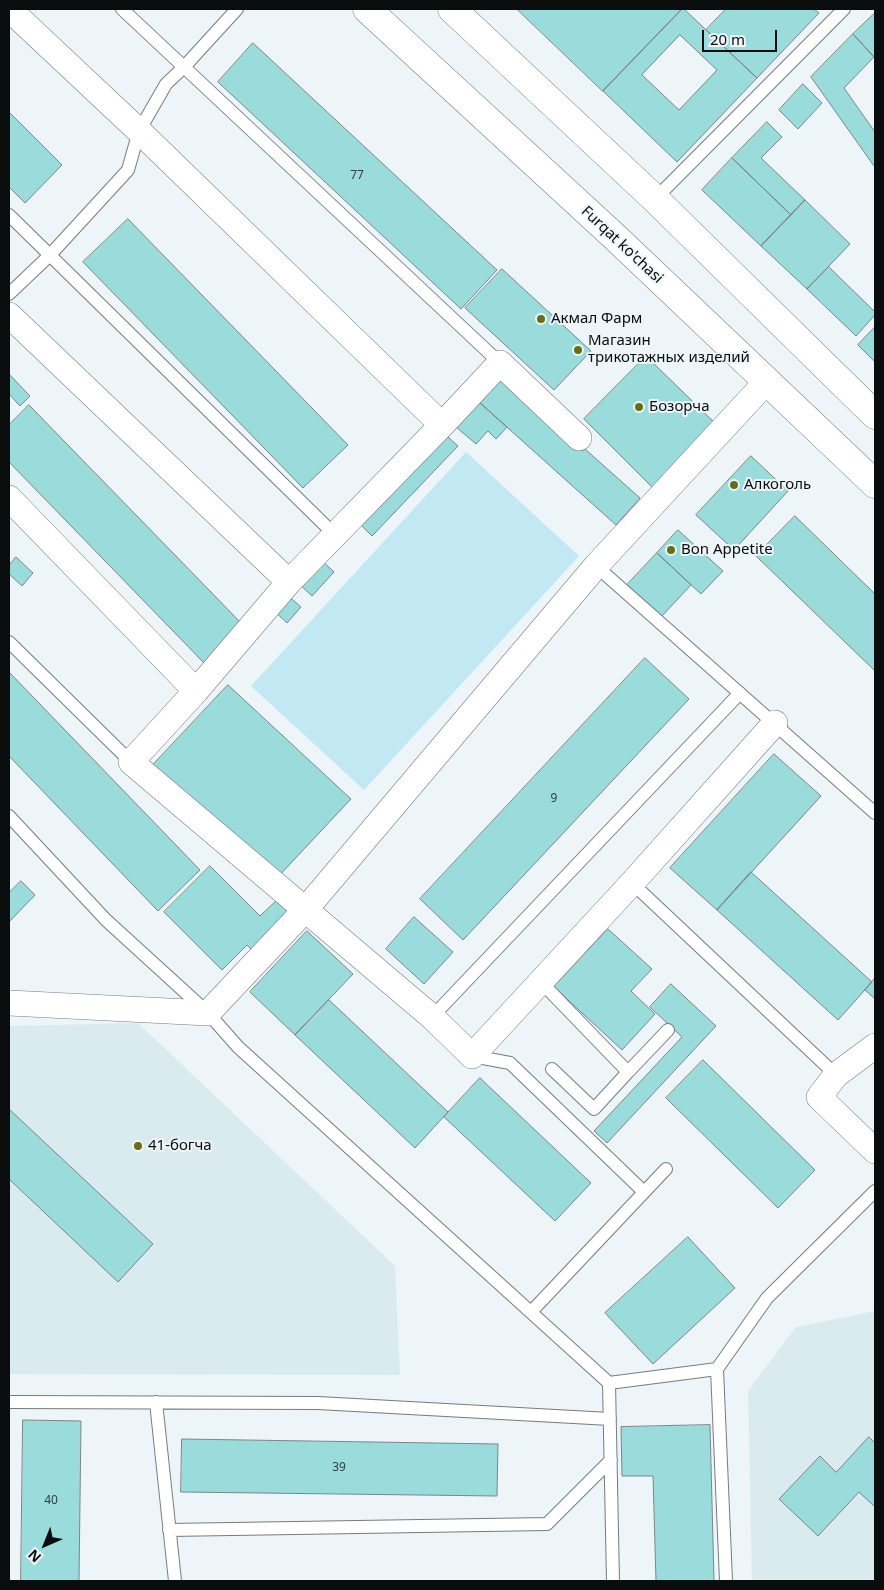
<!DOCTYPE html>
<meta charset="utf-8">
<style>
body{margin:0}
#map{position:relative;width:884px;height:1590px;overflow:hidden;background:#edf5f8;font-family:"Noto Sans",sans-serif}
canvas{display:block}
.frame{position:absolute;inset:0;border:10px solid #0a0d0e;pointer-events:none}
.north{position:absolute;left:20px;top:1520px;width:50px;height:50px;-webkit-text-stroke:4px #edf5f8;paint-order:stroke;rotate:224deg;font-size:14px;font-weight:700;line-height:20px;text-align:center;color:#0a0d0e}
.north::after{content:'';display:block;margin:auto;width:18px;height:22px;background:#0a0d0e;clip-path:polygon(50% 0,100% 100%,50% 72%,0 100%)}
.scale{position:absolute;left:702px;top:30px;width:75px;height:22px;box-sizing:border-box;border:2px solid #0a0d0e;border-top:0;padding-left:6px;font-size:15px;line-height:18px;white-space:nowrap;color:#0a0d0e;-webkit-text-stroke:4px #edf5f8;paint-order:stroke}
</style>
<div id="map">
<canvas width="884" height="1590"></canvas>
<div class="frame"></div>
<div class="north">N</div>
<div class="scale">20 m</div>
</div>
<script>
const c = document.querySelector('canvas').getContext('2d');
c.lineJoin = 'round';
function fillPath(path, color) {
  c.fillStyle = color;
  c.fill(path, 'evenodd');
}
function trace(path, color, width, dash) {
  c.strokeStyle = color;
  c.lineWidth = width;
  c.lineCap = dash ? 'butt' : 'round';
  c.setLineDash(dash || []);
  c.stroke(path);
}
function write(font, color, halo, rows, align = 'center') {
  c.font = font + ' "Noto Sans",sans-serif';
  c.lineWidth = 4;
  c.setLineDash([]);
  c.textBaseline = 'middle';
  c.strokeStyle = halo;
  c.fillStyle = color;
  for (const [text, x, y, turn = 0] of rows) {
    c.save();
    c.translate(x, y);
    c.rotate((+turn || 0) * Math.PI / 180);
    c.textAlign = isNaN(turn) ? turn : align;
    if (halo) c.strokeText(text, 0, 0);
    c.fillText(text, 0, 0);
    c.restore();
  }
}
const built = new Path2D(`
 M 138,1023 L 395,1266 L 400,1375 L 9,1374 L 9,1026 Z
 M 875,1311 L 875,1581 L 752,1581 L 748,1391 L 796,1327 Z`);
const green = new Path2D(`
 M 466,452 L 579,556 L 364,790 L 251,686 Z`);
const building = new Path2D(`
 M 517,9 L 682,9 L 603,91 Z
 M 682,9 L 684,9 L 757,78 L 677,162 L 603,91 ZM 680,35 L 717,70 L 679,110 L 642,75 Z
 M 726,9 L 814,9 L 819,13 L 757,78 L 706,30 Z
 M 875,13 L 875,56 L 874,57 L 853,34 Z
 M 853,34 L 874,57 L 844,88 L 875,132 L 875,165 L 874,166 L 811,77 Z
 M 253,43 L 497,270 L 461,309 L 218,82 Z
 M 803,84 L 822,103 L 798,129 L 779,110 Z
 M 9,112 L 62,165 L 25,203 L 9,187 Z
 M 767,122 L 782,137 L 761,158 L 805,200 L 791,215 L 732,158 Z
 M 732,158 L 791,215 L 761,246 L 702,190 Z
 M 805,200 L 850,244 L 807,289 L 761,246 Z
 M 128,219 L 348,445 L 303,488 L 83,262 Z
 M 829,267 L 875,312 L 875,315 L 856,336 L 807,289 Z
 M 502,269 L 591,351 L 554,390 L 465,308 Z
 M 875,327 L 875,362 L 858,345 Z
 M 646,356 L 719,427 L 656,491 L 584,419 Z
 M 9,374 L 30,396 L 20,406 L 9,394 Z
 M 504,377 L 640,498 L 616,525 L 480,403 Z
 M 478,401 L 507,427 L 496,439 L 488,431 L 476,444 L 455,426 Z
 M 29,405 L 244,626 L 205,664 L 9,462 L 9,425 Z
 M 448,437 L 458,446 L 372,536 L 362,526 Z
 M 751,456 L 788,491 L 734,550 L 696,515 Z
 M 795,516 L 875,594 L 875,671 L 756,556 Z
 M 678,530 L 723,571 L 701,594 L 657,553 Z
 M 657,553 L 691,585 L 661,617 L 627,585 Z
 M 16,557 L 33,573 L 22,586 L 9,574 L 9,566 Z
 M 319,558 L 334,572 L 312,596 L 297,582 Z
 M 285,593 L 301,607 L 287,623 L 271,608 Z
 M 645,658 L 689,699 L 463,940 L 420,899 Z
 M 9,672 L 200,870 L 158,911 L 9,756 Z
 M 228,685 L 351,799 L 275,880 L 152,766 Z
 M 774,754 L 821,796 L 717,910 L 670,868 Z
 M 210,866 L 260,916 L 279,898 L 296,915 L 256,954 L 247,945 L 222,970 L 164,912 Z
 M 751,872 L 872,982 L 838,1020 L 717,910 Z
 M 21,881 L 35,895 L 9,922 L 9,893 Z
 M 414,917 L 453,952 L 424,984 L 386,949 Z
 M 608,929 L 652,969 L 631,991 L 655,1014 L 622,1050 L 554,987 Z
 M 307,931 L 353,974 L 295,1035 L 250,992 Z
 M 875,978 L 875,999 L 865,990 Z
 M 671,984 L 716,1026 L 607,1143 L 594,1131 L 682,1037 L 650,1007 Z
 M 329,1000 L 448,1112 L 415,1148 L 295,1035 Z
 M 703,1060 L 815,1170 L 778,1208 L 666,1098 Z
 M 480,1078 L 591,1183 L 555,1221 L 444,1117 Z
 M 9,1109 L 153,1244 L 118,1282 L 9,1179 Z
 M 688,1237 L 735,1288 L 653,1364 L 605,1313 Z
 M 23,1420 L 81,1421 L 79,1581 L 21,1581 Z
 M 710,1425 L 714,1581 L 656,1581 L 653,1476 L 622,1476 L 621,1427 Z
 M 869,1437 L 875,1443 L 875,1507 L 859,1492 L 818,1536 L 779,1499 L 820,1456 L 836,1472 Z
 M 182,1439 L 498,1444 L 497,1496 L 181,1492 Z`);
const service = new Path2D(`
 M 122,9 L 500,363
 M 655,199 L 844,9
 M 9,215 L 335,535
 M 9,294 L 50,255 L 128,170 L 139,131 L 166,84 L 184,67 L 237,9
 M 596,566 L 875,813
 M 9,642 L 131,762
 M 9,816 L 106,920 L 208,1013 L 238,1047 L 609,1383 L 613,1581
 M 632,883 L 836,1075
 M 541,982 L 628,1072 L 668,1030
 M 432,1017 L 740,693
 M 472,1056 L 510,1063 L 644,1192
 M 552,1069 L 594,1109 L 628,1072
 M 531,1312 L 666,1169
 M 609,1383 L 717,1369
 M 9,1402 L 318,1403 L 610,1419
 M 156,1402 L 175,1581
 M 169,1530 L 547,1524 L 611,1460
 M 726,1581 L 717,1369 L 767,1298 L 875,1191`);
const minor = new Path2D(`
 M 9,9 L 139,131 L 442,425
 M 9,315 L 289,582
 M 579,438 L 500,363 L 442,425 L 289,582 L 196,691 L 131,762 L 432,1017 L 472,1056 L 632,883 L 775,723
 M 9,498 L 196,691
 M 9,1003 L 208,1013 L 305,910 L 596,566 L 767,381
 M 875,1046 L 836,1075 L 819,1097 L 875,1151`);
const secondary = new Path2D(`
 M 367,9 L 616,238 L 875,484
 M 452,9 L 655,199 L 875,415`);
const markers = [
 [541,319,5,"#676e14"],
 [578,350,5,"#676e14"],
 [639,407,5,"#676e14"],
 [734,485,5,"#676e14"],
 [671,550,5,"#676e14"],
 [138,1146,5,"#676e14"]
];
const numberNames = [
 ["77",357,176],
 ["9",554,799],
 ["39",339,1468],
 ["40",51,1501]
];
const streetNames = [
 ["Furqat ko'chasi",622,245,43]
];
const poiNames = [
 ["Акмал Фарм",551,319],
 ["Магазин",588,341],
 ["трикотажных изделий",588,358],
 ["Бозорча",649,407],
 ["Алкоголь",744,485],
 ["Bon Appetite",681,550],
 ["41-богча",148,1146]
];
fillPath(built, '#daebf0');
fillPath(green, '#c2e8f4');
fillPath(building, '#9adbdc');
trace(building, '#7d8585', 1);
trace(service, '#757c7f', 14);
trace(minor, '#757c7f', 26);
trace(secondary, '#757c7f', 29);
trace(service, '#fff', 12);
trace(minor, '#fff', 25);
trace(secondary, '#fff', 28);
for (const [x, y, r, color] of markers) {
  const dot = new Path2D();
  dot.arc(x, y, r, 0, 2 * Math.PI);
  c.fillStyle = color;
  c.fill(dot);
  trace(dot, '#edf5f8', 2);
}
write('12px', '#2e4042', null, numberNames);
write('15px', '#0a0d0e', '#edf5f8', streetNames);
write('15px', '#0a0d0e', '#edf5f8', poiNames, 'left');
</script>
